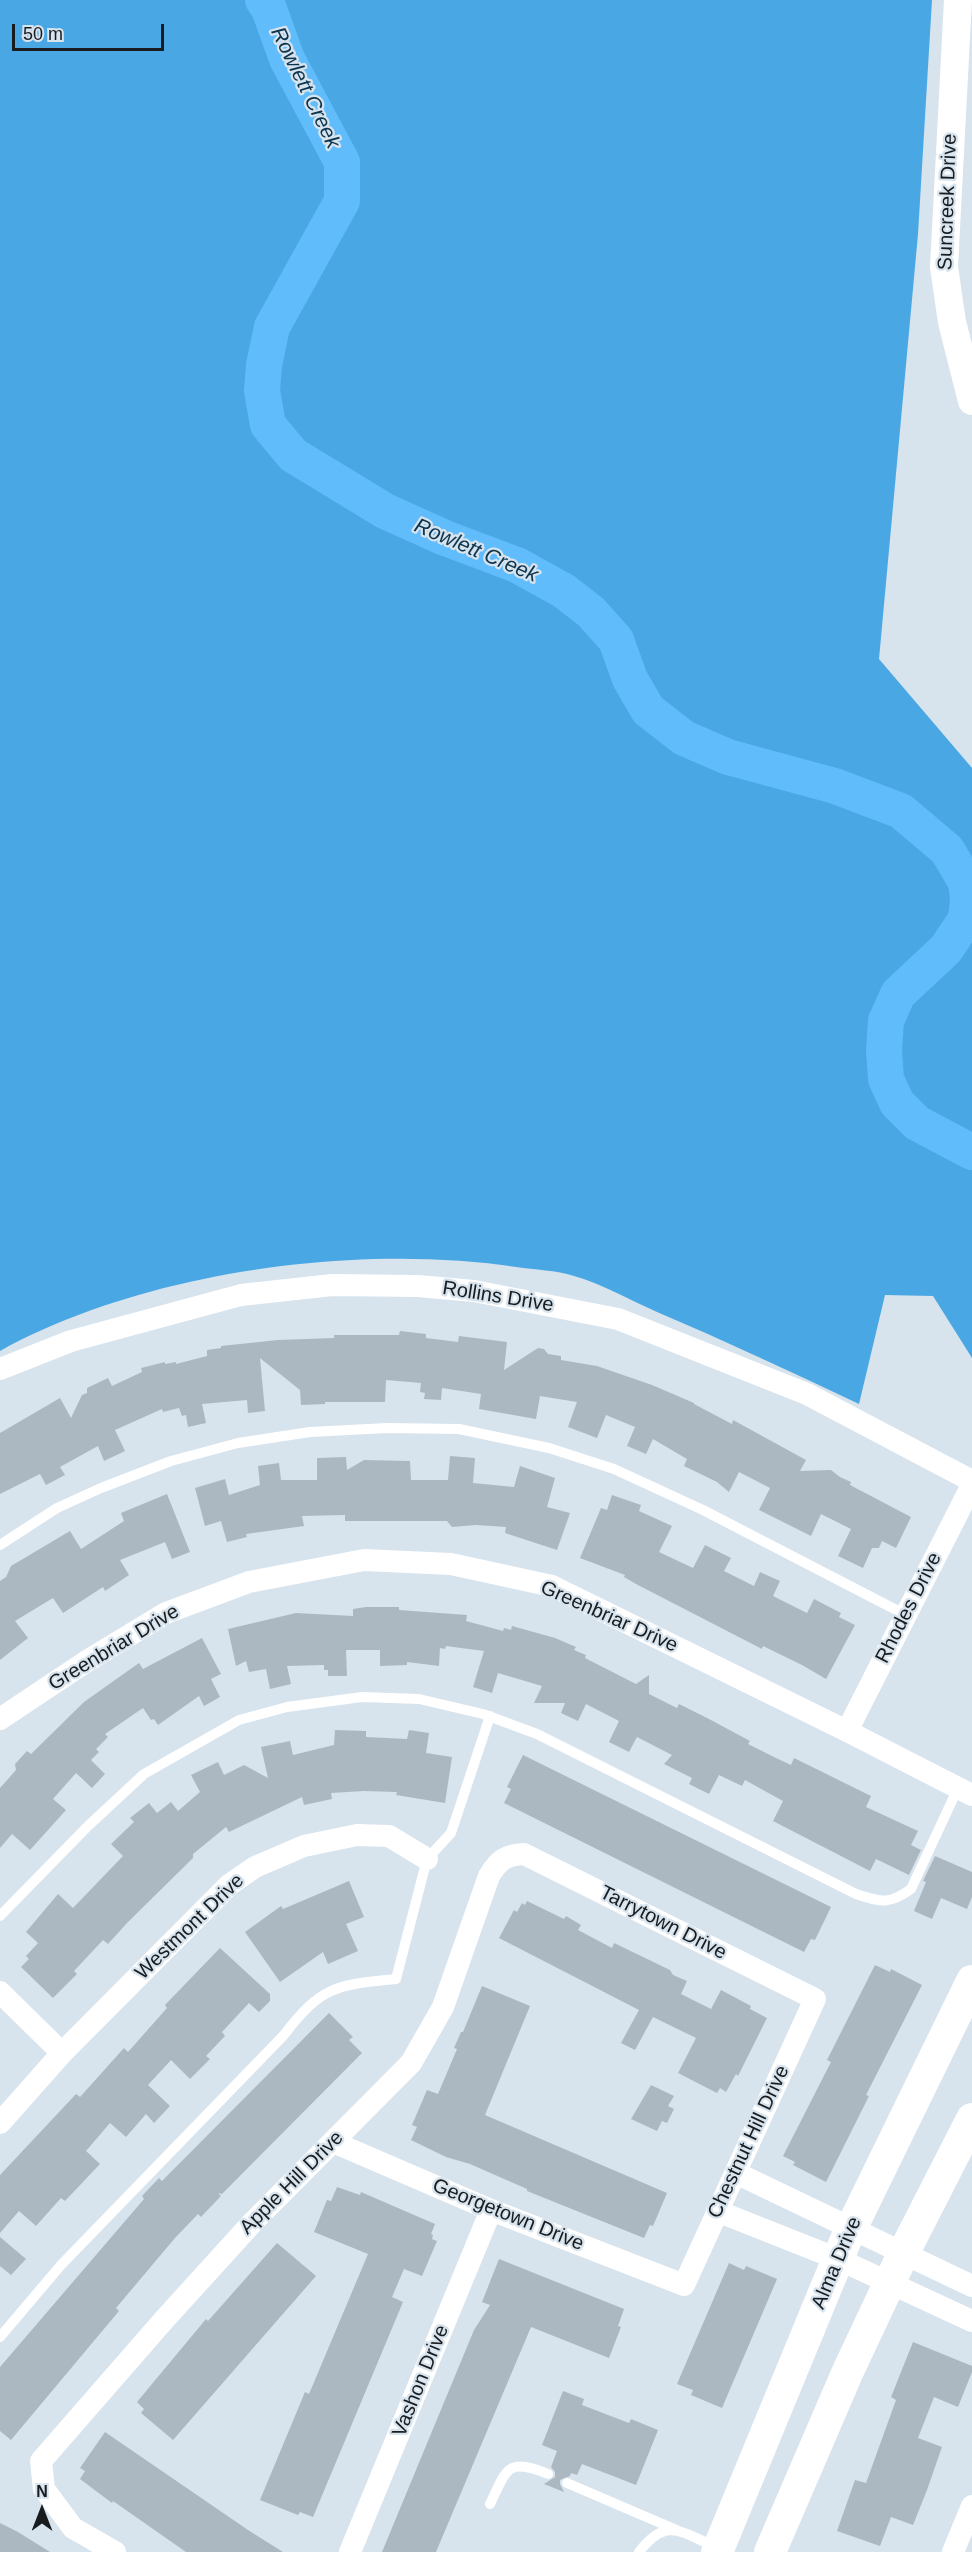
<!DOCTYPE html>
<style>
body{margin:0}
#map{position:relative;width:972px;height:2552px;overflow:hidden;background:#d7e3ed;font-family:Arial,sans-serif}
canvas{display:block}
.north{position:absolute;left:12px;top:2480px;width:60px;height:60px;-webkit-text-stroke:4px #d7e3ed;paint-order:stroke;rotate:0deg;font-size:16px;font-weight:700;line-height:24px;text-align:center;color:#181c1f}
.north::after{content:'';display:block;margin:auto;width:21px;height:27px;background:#181c1f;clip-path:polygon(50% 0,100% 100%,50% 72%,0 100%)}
.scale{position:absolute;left:12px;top:24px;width:152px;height:27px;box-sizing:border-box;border:3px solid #181c1f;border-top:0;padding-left:8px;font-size:18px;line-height:21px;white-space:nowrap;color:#181c1f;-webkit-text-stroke:4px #d7e3ed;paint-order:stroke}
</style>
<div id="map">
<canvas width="972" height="2552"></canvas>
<div class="north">N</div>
<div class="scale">50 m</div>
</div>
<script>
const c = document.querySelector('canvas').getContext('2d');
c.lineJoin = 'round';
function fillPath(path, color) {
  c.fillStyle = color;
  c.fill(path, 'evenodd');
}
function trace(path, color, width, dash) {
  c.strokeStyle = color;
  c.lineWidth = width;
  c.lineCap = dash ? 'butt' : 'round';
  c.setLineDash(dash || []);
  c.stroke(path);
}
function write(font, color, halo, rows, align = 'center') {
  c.font = font + ' Arial,sans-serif';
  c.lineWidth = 4.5;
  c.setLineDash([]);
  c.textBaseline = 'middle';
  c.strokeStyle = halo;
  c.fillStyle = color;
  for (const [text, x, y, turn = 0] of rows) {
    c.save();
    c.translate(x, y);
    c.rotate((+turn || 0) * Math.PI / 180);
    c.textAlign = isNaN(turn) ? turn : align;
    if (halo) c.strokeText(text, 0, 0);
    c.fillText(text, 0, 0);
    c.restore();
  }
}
const forest = new Path2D(`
 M 0,0 L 932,0 L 918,234 L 879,659 L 972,768 L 972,1358 L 933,1296 L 885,1295 L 859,1404 C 792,1372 725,1341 657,1312 C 630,1300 602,1284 574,1276 C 556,1270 535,1270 516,1267 C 355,1243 143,1272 0,1351 Z`);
const river = new Path2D(`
 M 263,0 L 269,9 L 287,59 L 342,162 L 342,201 L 272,327 L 264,365 L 262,391 L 268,425 L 293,455 L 385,511 L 445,538 L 517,565 L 564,591 L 591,612 L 616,640 L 630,679 L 648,710 L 684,738 L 728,757 L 835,786 L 901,811 L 947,850 L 966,882 L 968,899 L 966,919 L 946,949 L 898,994 L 886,1021 L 884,1050 L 886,1079 L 897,1103 L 917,1123 L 972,1152`);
const building = new Path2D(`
 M 400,1331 L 426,1334 L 426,1338 L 458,1342 L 459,1336 L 507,1342 L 504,1370 L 538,1348 L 544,1349 L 548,1354 L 561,1356 L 561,1360 L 597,1366 L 652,1385 L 694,1403 L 694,1404 L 732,1424 L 733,1420 L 806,1460 L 800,1471 L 831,1470 L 840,1477 L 851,1482 L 850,1485 L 911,1517 L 896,1548 L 882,1541 L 879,1548 L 872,1548 L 863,1568 L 838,1556 L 851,1529 L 821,1514 L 811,1536 L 759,1510 L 770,1488 L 739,1472 L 729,1492 L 717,1482 L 684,1466 L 687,1459 L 653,1439 L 646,1454 L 627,1446 L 635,1427 L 606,1415 L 597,1438 L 568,1427 L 577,1402 L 540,1396 L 536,1419 L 479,1409 L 481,1394 L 442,1388 L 441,1400 L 424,1399 L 425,1393 L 420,1392 L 421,1383 L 386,1380 L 385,1402 L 325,1402 L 325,1404 L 301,1405 L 300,1390 L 260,1358 L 265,1411 L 248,1413 L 247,1400 L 202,1404 L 206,1423 L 188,1427 L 186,1415 L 182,1416 L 179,1408 L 163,1412 L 162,1409 L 115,1430 L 125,1451 L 104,1461 L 98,1446 L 60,1467 L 65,1475 L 46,1485 L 40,1474 L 0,1494 L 0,1433 L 60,1398 L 71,1418 L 82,1395 L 87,1393 L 87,1388 L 108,1378 L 112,1386 L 142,1372 L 141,1368 L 165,1362 L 165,1364 L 176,1362 L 176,1364 L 207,1356 L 207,1350 L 221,1348 L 221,1346 L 278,1340 L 334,1338 L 334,1335 L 399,1335 Z
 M 450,1456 L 475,1458 L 473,1483 L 514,1487 L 520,1466 L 555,1478 L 547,1507 L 570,1513 L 557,1550 L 505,1533 L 506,1527 L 476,1525 L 452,1527 L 447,1521 L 345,1521 L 345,1515 L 302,1516 L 304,1526 L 246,1534 L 247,1537 L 227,1542 L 221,1521 L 205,1526 L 195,1488 L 225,1479 L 229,1495 L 260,1485 L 258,1466 L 279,1463 L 281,1480 L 317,1480 L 317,1458 L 346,1457 L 347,1470 L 364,1460 L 410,1461 L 411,1480 L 448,1480 Z
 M 167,1494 L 190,1552 L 172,1559 L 165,1542 L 120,1560 L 129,1575 L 105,1591 L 103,1587 L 63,1613 L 53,1598 L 15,1621 L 28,1638 L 0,1660 L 0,1581 L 6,1577 L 11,1566 L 70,1531 L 81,1549 L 124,1521 L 121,1513 Z
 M 612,1495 L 641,1505 L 639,1511 L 672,1526 L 659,1552 L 693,1568 L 705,1545 L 731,1558 L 724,1571 L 754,1586 L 760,1572 L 780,1581 L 773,1596 L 807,1613 L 814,1599 L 841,1613 L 839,1617 L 855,1625 L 826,1679 L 802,1665 L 763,1646 L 762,1649 L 636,1584 L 624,1577 L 625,1575 L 580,1558 L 601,1508 L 607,1510 Z
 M 366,1607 L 399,1607 L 399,1610 L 467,1615 L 466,1621 L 503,1631 L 504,1628 L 511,1630 L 512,1626 L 555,1638 L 576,1647 L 574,1650 L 586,1655 L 585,1658 L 636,1684 L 649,1675 L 649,1694 L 677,1708 L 679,1704 L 709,1719 L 750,1741 L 748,1744 L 776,1758 L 791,1765 L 794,1758 L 871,1796 L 866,1807 L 918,1831 L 911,1845 L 921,1850 L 909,1875 L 876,1859 L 870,1871 L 773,1821 L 783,1801 L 745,1780 L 742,1786 L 719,1775 L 709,1794 L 689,1784 L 692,1778 L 664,1764 L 672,1755 L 637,1737 L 629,1752 L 609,1742 L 619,1721 L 586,1704 L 578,1721 L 561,1713 L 565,1703 L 534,1703 L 542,1686 L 498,1673 L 492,1693 L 473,1687 L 484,1651 L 446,1646 L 445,1649 L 440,1648 L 439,1666 L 407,1662 L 407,1665 L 380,1666 L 380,1650 L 346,1650 L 347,1676 L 328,1676 L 328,1670 L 324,1670 L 324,1665 L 287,1666 L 291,1684 L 270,1689 L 266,1669 L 249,1672 L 246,1661 L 236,1666 L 228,1629 L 296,1613 L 353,1616 L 353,1609 Z
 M 202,1638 L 221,1674 L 211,1679 L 220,1697 L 204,1706 L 199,1696 L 158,1725 L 154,1719 L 151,1720 L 143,1708 L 105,1734 L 108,1737 L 96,1749 L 99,1752 L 91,1760 L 105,1774 L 92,1788 L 76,1773 L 53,1799 L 66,1810 L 30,1850 L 12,1834 L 0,1848 L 0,1788 L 16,1770 L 15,1764 L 27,1751 L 31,1754 L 84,1702 L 139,1663 L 143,1669 Z
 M 335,1730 L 366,1731 L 366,1737 L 407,1739 L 409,1730 L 429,1733 L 426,1753 L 452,1757 L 445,1803 L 396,1795 L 397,1792 L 364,1791 L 331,1793 L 332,1799 L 304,1805 L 302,1797 L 229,1832 L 226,1827 L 193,1854 L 193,1858 L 127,1923 L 108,1944 L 103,1940 L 74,1971 L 77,1974 L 53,1998 L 21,1967 L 29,1959 L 26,1956 L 38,1943 L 26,1932 L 58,1894 L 73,1908 L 123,1856 L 111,1844 L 134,1822 L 130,1818 L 149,1803 L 157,1813 L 171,1802 L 178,1811 L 200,1792 L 191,1775 L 218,1762 L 224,1775 L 244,1765 L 268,1778 L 261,1747 L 290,1741 L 293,1755 L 334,1745 Z
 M 523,1755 L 831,1907 L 815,1940 L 811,1939 L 804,1952 L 504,1803 L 511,1789 L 507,1787 Z
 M 935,1856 L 972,1872 L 972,1897 L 967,1909 L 941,1898 L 932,1919 L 914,1911 L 926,1882 L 923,1881 Z
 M 349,1881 L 364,1917 L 346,1924 L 358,1951 L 328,1964 L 323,1952 L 280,1982 L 245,1932 L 281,1906 L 283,1909 Z
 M 527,1901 L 564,1919 L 566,1916 L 581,1925 L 578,1930 L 612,1948 L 614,1943 L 670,1970 L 673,1975 L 687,1981 L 681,1994 L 711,2009 L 721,1990 L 751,2006 L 750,2009 L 767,2018 L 738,2076 L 736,2074 L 726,2092 L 720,2088 L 717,2093 L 678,2073 L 696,2038 L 653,2017 L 635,2050 L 621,2043 L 639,2010 L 499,1938 L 514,1910 L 517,1912 L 522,1903 L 525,1905 Z
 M 220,1948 L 270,1994 L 270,2001 L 259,2012 L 249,2003 L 222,2032 L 225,2036 L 206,2056 L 210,2059 L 190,2079 L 171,2060 L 148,2085 L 170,2106 L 154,2123 L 146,2114 L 126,2137 L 110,2123 L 86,2151 L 100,2164 L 65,2201 L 61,2198 L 36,2226 L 19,2211 L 0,2233 L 0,2175 L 76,2094 L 80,2097 L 124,2048 L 128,2052 L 167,2008 L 165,2005 Z
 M 875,1965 L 890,1972 L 891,1969 L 922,1985 L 866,2095 L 869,2096 L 826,2182 L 793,2165 L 795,2162 L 783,2156 L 831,2062 L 827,2060 Z
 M 482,1986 L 530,2006 L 485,2115 L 667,2193 L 653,2226 L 650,2225 L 644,2238 L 527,2191 L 527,2189 L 470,2164 L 446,2157 L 411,2140 L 417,2127 L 412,2125 L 427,2090 L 438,2094 L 457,2049 L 454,2048 L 461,2032 L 463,2032 Z
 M 329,2013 L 353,2037 L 349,2040 L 362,2053 L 222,2194 L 218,2193 L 221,2196 L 201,2217 L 198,2214 L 175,2238 L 116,2308 L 119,2311 L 11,2440 L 0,2431 L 0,2367 L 144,2199 L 142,2196 L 159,2178 L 162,2181 Z
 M 651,2085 L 674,2096 L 668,2106 L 674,2109 L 667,2123 L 662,2121 L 657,2131 L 631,2119 Z
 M 337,2187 L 360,2195 L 361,2192 L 435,2224 L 431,2234 L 433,2235 L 432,2239 L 437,2241 L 422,2276 L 404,2269 L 392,2297 L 403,2302 L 313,2517 L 300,2512 L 298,2515 L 260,2500 L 305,2392 L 309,2394 L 368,2254 L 314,2232 L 327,2200 L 331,2201 Z
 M 0,2237 L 26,2259 L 11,2275 L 0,2266 Z
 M 277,2243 L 316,2276 L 173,2440 L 141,2413 L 144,2409 L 137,2402 L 206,2319 L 208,2321 Z
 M 499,2259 L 624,2309 L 618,2326 L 621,2327 L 609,2358 L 531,2327 L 436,2552 L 382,2552 L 474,2330 L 490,2305 L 482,2302 Z
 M 729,2263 L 744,2270 L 746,2266 L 777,2279 L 722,2408 L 691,2395 L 693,2390 L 677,2384 Z
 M 913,2342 L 972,2366 L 972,2372 L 958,2407 L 934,2397 L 918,2438 L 942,2447 L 927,2490 L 913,2525 L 891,2517 L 880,2546 L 837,2531 L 855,2480 L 866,2483 L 896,2400 L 891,2397 Z
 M 563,2391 L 584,2399 L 582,2405 L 629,2423 L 631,2419 L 658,2430 L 636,2485 L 582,2464 L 577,2475 L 571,2473 L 570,2476 L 560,2480 L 560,2484 L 564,2492 L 544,2484 L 555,2477 L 555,2472 L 551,2467 L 557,2451 L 542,2445 Z
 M 105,2432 L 248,2530 L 283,2552 L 186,2552 L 113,2501 L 112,2503 L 80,2479 L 85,2471 L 80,2468 Z
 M 0,2523 L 18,2532 L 50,2552 L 0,2552 Z`);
const service = new Path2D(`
 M 0,1545 L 57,1508 L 101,1488 L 171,1461 L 238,1443 L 310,1432 L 387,1428 L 459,1429 L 549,1448 L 614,1469 L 703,1510 L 906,1615
 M 0,1916 L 88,1826 L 144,1774 L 239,1720 L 287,1707 L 362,1697 L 419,1699 L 483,1714 L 537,1734 L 856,1894 C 881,1902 889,1905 911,1889 L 958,1788
 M 0,2337 L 61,2265 L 284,2035 C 322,1985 337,1985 396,1979 L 427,1859 L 451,1833 L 490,1716
 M 567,2483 L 679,2531
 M 490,2504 C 507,2469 507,2457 548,2474
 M 639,2552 C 667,2516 680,2532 716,2547`);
const minor = new Path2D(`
 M 0,1369 L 71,1341 L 241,1295 L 332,1285 L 418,1286 L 474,1291 L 618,1319 L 807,1394 L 972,1481
 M 0,1719 L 87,1661 L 166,1613 L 249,1582 L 364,1560 L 451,1564 L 552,1586 L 847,1731 L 972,1795
 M 847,1731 L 972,1485
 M 0,1992 L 62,2053
 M 0,2123 L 62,2053 L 229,1885 L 255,1867 L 304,1846 L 357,1835 L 389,1836 L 427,1859
 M 736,2173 L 972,2286
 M 717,2211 L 838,2259 L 972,2321
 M 115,2552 L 73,2528 L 44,2489 L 41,2461 L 163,2321 L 252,2223 L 411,2063 L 443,2007 L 489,1876 C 499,1860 505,1855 524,1854 L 815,1999 L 684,2285 L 491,2210 L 333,2142
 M 350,2552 L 491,2210
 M 953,2552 L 972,2506`);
const tertiary = new Path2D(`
 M 958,0 L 944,267 L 952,322 L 972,401`);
const secondary = new Path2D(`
 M 717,2552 L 847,2237 L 972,1981
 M 770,2552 L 848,2371 L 903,2254 L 972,2119`);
const streetNames = [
 ["Suncreek Drive",948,202,-88],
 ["Rollins Drive",498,1297,9],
 ["Rhodes Drive",909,1608,-63],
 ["Greenbriar Drive",609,1617,24],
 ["Greenbriar Drive",114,1648,-31],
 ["Tarrytown Drive",663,1923,27],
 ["Westmont Drive",190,1927,-44],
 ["Chestnut Hill Drive",749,2142,-65],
 ["Apple Hill Drive",292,2183,-45],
 ["Georgetown Drive",508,2215,22],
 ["Alma Drive",837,2263,-67],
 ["Vashon Drive",421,2381,-68]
];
const waterNames = [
 ["Rowlett Creek",305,88,64],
 ["Rowlett Creek",476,551,23]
];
fillPath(forest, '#49a7e4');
trace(river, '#60bcfb', 36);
fillPath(building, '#acb8c1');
trace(service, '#fff', 10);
trace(minor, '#fff', 22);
trace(tertiary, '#fff', 28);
trace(secondary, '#fff', 32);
write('20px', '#181c1f', '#d7e3ed', streetNames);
write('italic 21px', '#0c344d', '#d7e3ed', waterNames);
</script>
